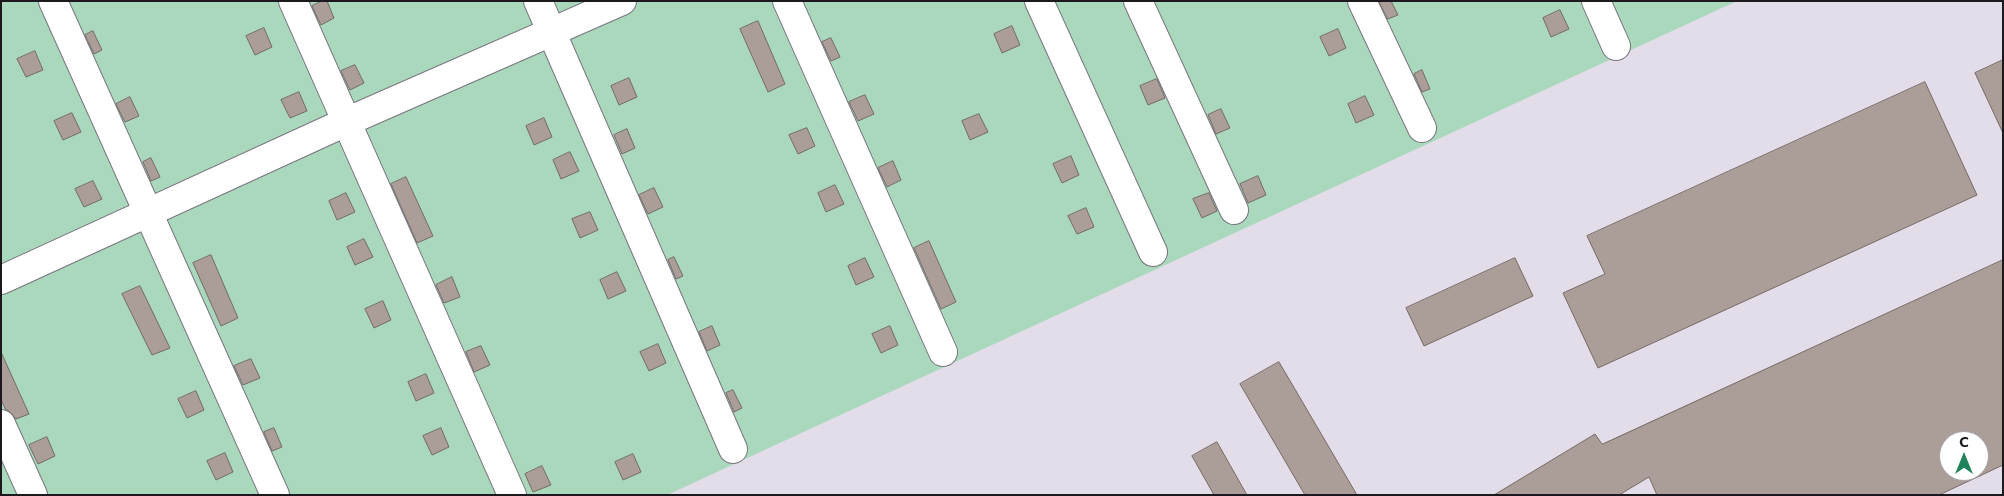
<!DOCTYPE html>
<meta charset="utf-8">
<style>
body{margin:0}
#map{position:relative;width:2004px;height:496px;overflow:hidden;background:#e2dde9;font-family:Commissioner,sans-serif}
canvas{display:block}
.frame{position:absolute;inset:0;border:2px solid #1b191d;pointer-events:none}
.north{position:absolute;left:1939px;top:431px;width:50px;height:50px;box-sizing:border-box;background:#fff;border:1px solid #a4a3a5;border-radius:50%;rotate:0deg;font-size:14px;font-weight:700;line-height:20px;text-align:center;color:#1b191d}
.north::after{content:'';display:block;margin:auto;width:18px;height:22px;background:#21835b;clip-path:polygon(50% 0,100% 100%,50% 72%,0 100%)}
</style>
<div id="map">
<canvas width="2004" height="496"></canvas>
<div class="frame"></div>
<div class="north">С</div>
</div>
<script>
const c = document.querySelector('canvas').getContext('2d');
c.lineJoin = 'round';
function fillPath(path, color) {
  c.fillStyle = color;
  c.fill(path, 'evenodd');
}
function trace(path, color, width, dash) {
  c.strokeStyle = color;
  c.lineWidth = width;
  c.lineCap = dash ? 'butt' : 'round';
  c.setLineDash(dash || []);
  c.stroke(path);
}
const green = new Path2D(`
 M 1,1 L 1737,1 L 667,495 L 1,495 Z`);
const building = new Path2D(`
 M 322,1 L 327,1 L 334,18 L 321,25 L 312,6 Z
 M 1379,1 L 1391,1 L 1398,15 L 1388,19 Z
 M 1560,10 L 1569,29 L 1551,37 L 1543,18 Z
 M 758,21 L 785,84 L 768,92 L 740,29 Z
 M 1012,26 L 1020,45 L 1002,53 L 994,34 Z
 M 264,28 L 272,47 L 255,55 L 246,36 Z
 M 1338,29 L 1346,48 L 1329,56 L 1320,37 Z
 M 93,31 L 102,50 L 94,54 L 85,35 Z
 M 831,38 L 840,57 L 831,61 L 822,42 Z
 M 35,51 L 43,70 L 26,77 L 17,59 Z
 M 2003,60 L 2003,133 L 1975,73 Z
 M 355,65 L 364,83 L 350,90 L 341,71 Z
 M 1422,70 L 1430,89 L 1422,92 L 1414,74 Z
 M 629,78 L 637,97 L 619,105 L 611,86 Z
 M 1157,79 L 1165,98 L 1148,105 L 1140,86 Z
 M 1925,82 L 1977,195 L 1598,368 L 1563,293 L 1605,274 L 1587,236 Z
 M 299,92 L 307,111 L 290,118 L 281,100 Z
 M 865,95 L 874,114 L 858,121 L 849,102 Z
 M 1365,96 L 1374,115 L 1356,123 L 1348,104 Z
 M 130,97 L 139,116 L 125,122 L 116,104 Z
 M 1221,109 L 1230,128 L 1216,134 L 1208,115 Z
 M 72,113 L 81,132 L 63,140 L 54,121 Z
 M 979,114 L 988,132 L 970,140 L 962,121 Z
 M 544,118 L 552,137 L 534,145 L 526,126 Z
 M 807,128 L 815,146 L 798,154 L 789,135 Z
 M 627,129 L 635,148 L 622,154 L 614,135 Z
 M 570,152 L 579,171 L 561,179 L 553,160 Z
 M 1071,156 L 1079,175 L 1062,183 L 1053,164 Z
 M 151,158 L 160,177 L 151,181 L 143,162 Z
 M 893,161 L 901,180 L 887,187 L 878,168 Z
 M 1258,176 L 1266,195 L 1248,203 L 1240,184 Z
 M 406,177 L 433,236 L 417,243 L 391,184 Z
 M 93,181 L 102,199 L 84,207 L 75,189 Z
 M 835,185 L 844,204 L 826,212 L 818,193 Z
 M 654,188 L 663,207 L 648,214 L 639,195 Z
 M 346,193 L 355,212 L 337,220 L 329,201 Z
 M 1209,193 L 1217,211 L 1202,218 L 1193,199 Z
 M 1086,208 L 1094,227 L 1077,234 L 1068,216 Z
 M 590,212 L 598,230 L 580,238 L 572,219 Z
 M 364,239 L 373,257 L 355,265 L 347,247 Z
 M 929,241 L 956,302 L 941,309 L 914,248 Z
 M 211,255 L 238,318 L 221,326 L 193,263 Z
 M 674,257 L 683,276 L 676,279 L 668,260 Z
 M 865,258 L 874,277 L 856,285 L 848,266 Z
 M 1515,258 L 1533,296 L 1424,346 L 1406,308 Z
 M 2003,260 L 2003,465 L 1939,495 L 1657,495 L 1649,477 L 1619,495 L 1494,495 L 1595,434 L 1602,444 ZM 1949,441 L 1979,441 L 1979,471 L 1949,471 Z
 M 617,272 L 626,291 L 608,299 L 600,280 Z
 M 452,277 L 460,297 L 444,303 L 436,285 Z
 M 140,286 L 170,348 L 152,355 L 122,294 Z
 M 383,301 L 391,320 L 374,328 L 365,309 Z
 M 712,326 L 720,345 L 707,351 L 699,332 Z
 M 890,326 L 898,345 L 881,353 L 872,334 Z
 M 658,344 L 666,363 L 649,371 L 640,352 Z
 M 481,346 L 490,365 L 474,372 L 466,352 Z
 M 1,352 L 29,414 L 16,419 L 10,412 L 6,410 L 1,400 Z
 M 251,359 L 260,378 L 243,385 L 234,366 Z
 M 1279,362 L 1357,495 L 1305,495 L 1240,384 Z
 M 426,374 L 434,393 L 416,401 L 408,382 Z
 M 733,390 L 742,408 L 734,412 L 726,393 Z
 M 196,391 L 204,410 L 187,418 L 178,399 Z
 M 274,428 L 282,447 L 272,451 L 264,432 Z
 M 441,428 L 449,447 L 432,455 L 423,436 Z
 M 47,437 L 55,456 L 38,464 L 29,445 Z
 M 1217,442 L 1247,495 L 1214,495 L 1192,456 Z
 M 225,453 L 233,472 L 216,480 L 207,461 Z
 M 633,454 L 641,472 L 623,480 L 615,462 Z
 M 542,466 L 551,485 L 533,492 L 525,474 Z`);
const minor = new Path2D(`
 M 53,1 L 275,495
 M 293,1 L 512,495
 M 538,1 L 733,449
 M 787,1 L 943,352
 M 1039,1 L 1153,252
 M 1138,1 L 1234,210
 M 1362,1 L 1422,128
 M 1596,1 L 1616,46
 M 1,280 L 346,122 L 622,1
 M 1,424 L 33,495`);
fillPath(green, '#aad8bc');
fillPath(building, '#ab9e99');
trace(building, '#766a65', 1);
trace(minor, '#78747e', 30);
trace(minor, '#fff', 28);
</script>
